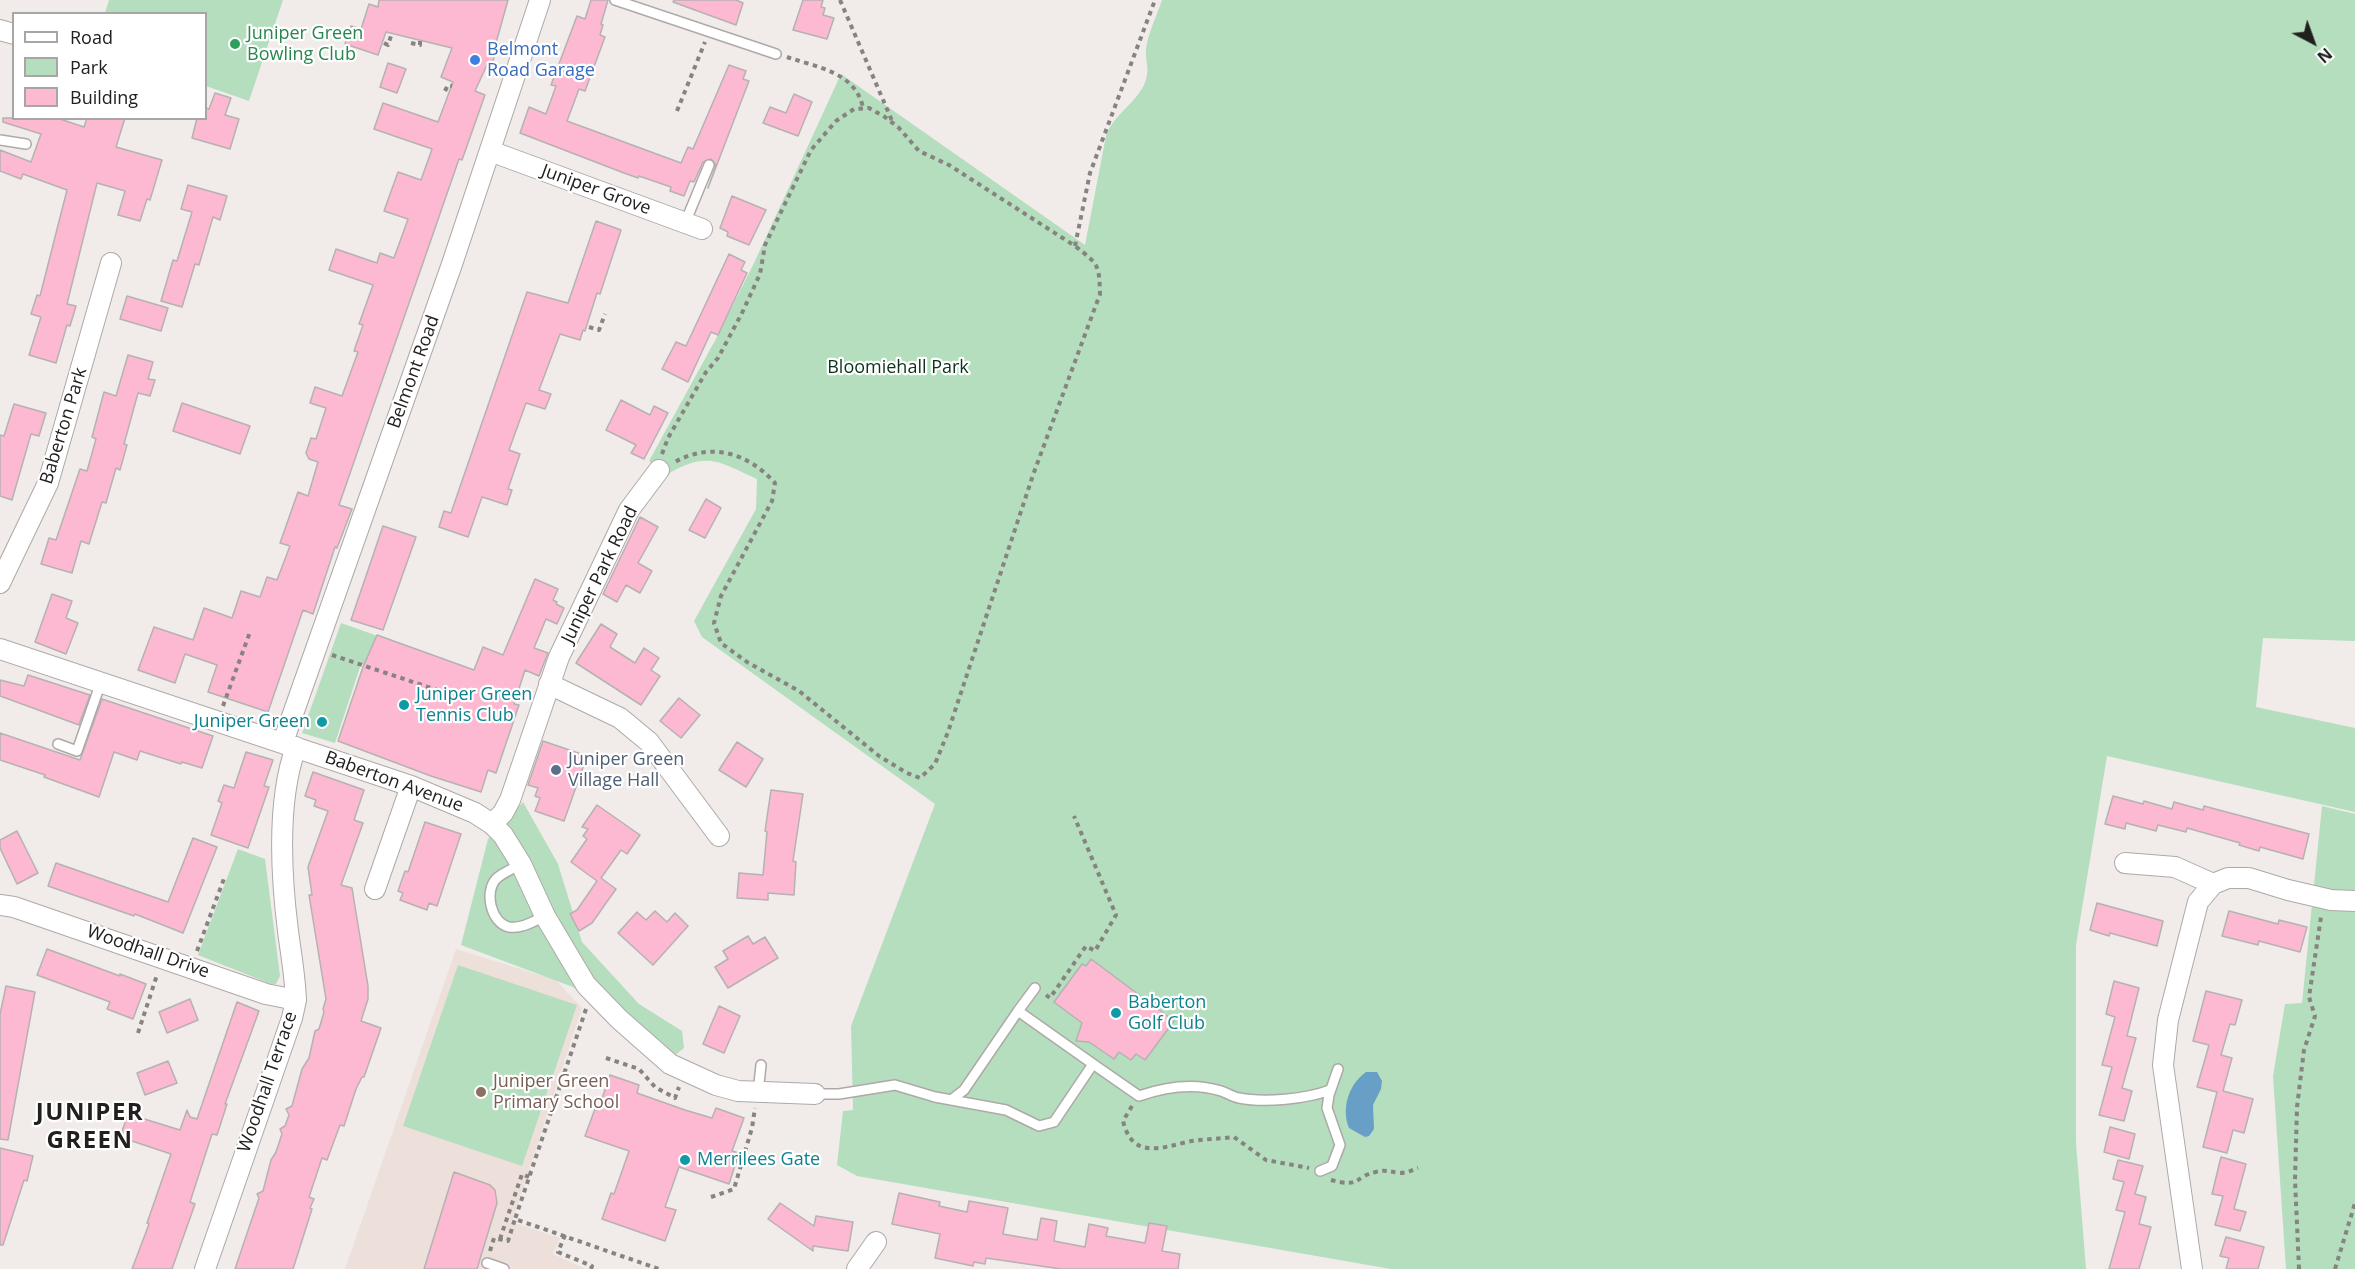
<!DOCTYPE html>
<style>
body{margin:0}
#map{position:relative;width:2355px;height:1269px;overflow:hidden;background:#f1ecea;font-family:"Open Sans",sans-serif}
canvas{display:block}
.legend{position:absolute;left:12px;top:12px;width:195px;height:108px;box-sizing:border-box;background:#fff;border:2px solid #a7a6a5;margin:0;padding:8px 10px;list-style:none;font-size:18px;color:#22201f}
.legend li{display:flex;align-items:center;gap:12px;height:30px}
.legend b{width:30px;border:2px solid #a7a6a5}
.north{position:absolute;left:2283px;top:12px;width:60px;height:60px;-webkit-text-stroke:4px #fff;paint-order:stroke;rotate:139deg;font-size:16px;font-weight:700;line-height:24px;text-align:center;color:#22201f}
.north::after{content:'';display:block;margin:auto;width:21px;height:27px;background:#22201f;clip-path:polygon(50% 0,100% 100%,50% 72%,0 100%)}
</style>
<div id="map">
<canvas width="2355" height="1269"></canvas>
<ul class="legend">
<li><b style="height:8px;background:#fff"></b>Road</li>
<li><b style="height:16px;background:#b4debd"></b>Park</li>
<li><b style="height:16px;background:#fcb9d1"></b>Building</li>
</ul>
<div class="north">N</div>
</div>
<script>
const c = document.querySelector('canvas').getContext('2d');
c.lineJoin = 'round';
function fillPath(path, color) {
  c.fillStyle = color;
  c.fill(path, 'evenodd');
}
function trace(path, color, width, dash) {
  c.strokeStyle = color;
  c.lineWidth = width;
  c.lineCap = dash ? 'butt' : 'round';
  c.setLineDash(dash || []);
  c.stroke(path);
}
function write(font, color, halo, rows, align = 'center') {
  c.font = font + ' "Open Sans",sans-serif';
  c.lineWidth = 4.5;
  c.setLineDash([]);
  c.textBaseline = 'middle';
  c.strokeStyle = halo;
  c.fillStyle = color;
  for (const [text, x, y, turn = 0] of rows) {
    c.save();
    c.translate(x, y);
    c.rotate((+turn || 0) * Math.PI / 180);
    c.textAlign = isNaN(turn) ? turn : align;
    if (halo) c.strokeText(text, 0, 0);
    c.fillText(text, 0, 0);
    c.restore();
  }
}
const built = new Path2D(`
 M 456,949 L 556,980 L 582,1008 L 512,1222 L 560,1238 L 553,1254 L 586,1269 L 345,1269 Z`);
const green = new Path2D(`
 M 109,0 L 283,0 L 249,101 L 206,86 L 206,14 L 105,13 Z
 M 1162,0 L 2355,0 L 2355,641 L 2263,638 L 2256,707 L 2355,728 L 2355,812 L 2107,756 L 2076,945 L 2076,1143 L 2086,1269 L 1391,1269 L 857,1176 L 837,1165 L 843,1111 L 853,1110 L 851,1026 L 935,804 L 702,637 L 694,621 L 756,509 L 757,479 C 717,461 707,451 666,475 L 649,461 L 718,335 L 755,261 L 841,74 L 1085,245 L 1106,136 C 1113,115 1134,105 1144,85 C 1151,69 1145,64 1146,49 C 1148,33 1157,15 1162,0 Z
 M 341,623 L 468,668 L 459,696 L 361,664 L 335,743 L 302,733 Z
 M 523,802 L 558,864 L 582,942 L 639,1004 L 682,1031 L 684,1048 L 664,1064 L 573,987 L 461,945 L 488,839 Z
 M 2322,806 L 2355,814 L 2355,1269 L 2286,1269 L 2273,1076 L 2285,1004 L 2302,1003 Z
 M 238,849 L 265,859 L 280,976 L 276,984 L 271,984 L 198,955 Z
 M 458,965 L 577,1005 L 522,1166 L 403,1126 Z`);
const water = new Path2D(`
 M 1366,1072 L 1377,1072 L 1382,1081 L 1381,1089 L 1373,1105 L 1374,1129 L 1369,1136 L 1365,1137 L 1349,1128 C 1341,1108 1349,1084 1366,1072 Z`);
const building = new Path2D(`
 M 379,0 L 508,0 L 496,43 L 499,44 L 491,66 L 487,65 L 475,91 L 485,95 L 462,160 L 459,159 L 339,505 L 352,509 L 337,548 L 335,547 L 313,614 L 303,610 L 268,712 L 208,692 L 217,665 L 185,654 L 175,683 L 138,670 L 154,627 L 193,640 L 204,608 L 232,618 L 241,591 L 260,597 L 267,577 L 277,580 L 290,546 L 280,543 L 298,492 L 308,496 L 318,462 L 309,459 L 306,453 L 311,438 L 316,439 L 326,408 L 310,403 L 315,387 L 342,396 L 358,352 L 354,351 L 363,325 L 359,324 L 373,285 L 329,270 L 336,249 L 377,263 L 380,253 L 394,258 L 408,219 L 384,211 L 398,172 L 421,180 L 432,149 L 374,129 L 383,103 L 438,122 L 453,82 L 441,77 L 452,48 L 386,32 L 378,55 L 345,44 L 351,26 L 361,29 L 369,4 L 378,7 Z
 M 591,0 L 608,0 L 601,24 L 603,25 L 600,35 L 605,37 L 585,91 L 579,89 L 567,121 L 681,163 L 688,147 L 693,149 L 729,65 L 746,71 L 743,79 L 749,81 L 708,188 L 716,165 L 711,159 L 703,162 L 694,182 L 690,181 L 684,196 L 670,191 L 671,187 L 639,176 L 638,178 L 624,173 L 520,133 L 529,107 L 546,114 L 556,86 L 551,85 L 577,16 L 585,19 Z
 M 674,0 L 736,0 L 743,3 L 736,25 L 673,2 Z
 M 803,0 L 823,0 L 821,7 L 825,8 L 823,15 L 834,18 L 827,39 L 793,30 Z
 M 388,63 L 406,69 L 397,93 L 380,87 Z
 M 215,93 L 231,98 L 225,115 L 239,119 L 230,149 L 192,138 L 197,118 L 206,118 L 206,108 L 209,109 Z
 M 794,94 L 812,102 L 798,136 L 763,123 L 770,107 L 786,113 Z
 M 3,118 L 57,118 L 84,127 L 87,118 L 125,118 L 116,147 L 162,160 L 150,200 L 147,199 L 140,221 L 118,215 L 125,191 L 97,183 L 67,304 L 76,306 L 70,326 L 67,325 L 56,363 L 29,355 L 41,317 L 31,314 L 37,295 L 40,296 L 67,190 L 23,174 L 21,179 L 0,171 L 0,150 L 31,162 L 41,134 L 3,122 Z
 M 188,185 L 227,196 L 220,220 L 213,217 L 199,265 L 195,264 L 182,307 L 161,301 L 173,260 L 177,261 L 192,212 L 181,209 Z
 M 732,196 L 766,210 L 749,245 L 727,236 L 728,232 L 720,228 Z
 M 596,221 L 621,230 L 600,294 L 597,293 L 585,331 L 583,330 L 580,340 L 560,334 L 539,390 L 551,394 L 545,409 L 526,403 L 509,450 L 520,454 L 508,489 L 512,490 L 507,505 L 482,497 L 468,537 L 439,527 L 444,511 L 451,513 L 527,292 L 568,303 Z
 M 729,254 L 745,262 L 741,270 L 747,273 L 718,335 L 711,332 L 688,382 L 662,369 L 676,342 L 686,346 Z
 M 127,296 L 168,308 L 161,331 L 120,319 Z
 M 128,355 L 153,362 L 148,379 L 155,380 L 150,396 L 138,393 L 124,444 L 127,445 L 120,470 L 116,468 L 106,503 L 102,502 L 89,544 L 81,541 L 72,573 L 41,564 L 49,538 L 56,540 L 80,469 L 87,471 L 96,439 L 92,437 L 104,392 L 116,396 Z
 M 621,400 L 650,415 L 654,406 L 668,413 L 644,459 L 631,453 L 636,445 L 606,430 Z
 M 182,403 L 250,426 L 240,454 L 173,431 Z
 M 14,404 L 46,413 L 39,436 L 31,434 L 12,500 L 0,496 L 0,435 L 4,436 Z
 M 706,499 L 721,508 L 705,538 L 689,530 Z
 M 640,517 L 658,527 L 638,563 L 652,571 L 640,593 L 626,585 L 617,602 L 603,594 Z
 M 383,526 L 416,537 L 383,630 L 351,620 Z
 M 535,579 L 558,589 L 553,600 L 557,602 L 556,604 L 564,608 L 557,624 L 546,619 L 534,648 L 548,653 L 546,658 L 539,676 L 525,670 L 514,704 L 519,705 L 496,773 L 488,770 L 481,792 L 431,776 L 338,741 L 363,667 L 377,635 L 474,670 L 483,647 L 503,655 Z
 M 52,594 L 72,601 L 66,618 L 78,623 L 66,654 L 35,642 Z
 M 601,624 L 617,634 L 610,647 L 635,663 L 644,648 L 659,658 L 651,670 L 660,676 L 641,705 L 576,663 Z
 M 28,675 L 90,695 L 79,725 L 0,696 L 0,680 L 24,686 Z
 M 679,698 L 700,715 L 681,738 L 660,721 Z
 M 102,699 L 213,736 L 202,768 L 182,762 L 181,764 L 140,751 L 137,760 L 114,752 L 99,797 L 44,777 L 45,775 L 0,760 L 0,733 L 80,760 Z
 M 543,741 L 587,756 L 564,821 L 535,811 L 540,798 L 535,796 L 538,788 L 528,785 Z
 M 737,742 L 763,759 L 746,787 L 719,770 Z
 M 246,752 L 273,760 L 264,786 L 269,787 L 248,848 L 211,835 L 222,803 L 218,801 L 224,785 L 234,788 Z
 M 313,772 L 364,790 L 354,820 L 363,823 L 341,885 L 352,888 L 368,986 L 368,999 L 361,1021 L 381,1028 L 364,1077 L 362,1077 L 356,1089 L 344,1126 L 340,1125 L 327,1160 L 322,1158 L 309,1197 L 314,1199 L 310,1208 L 312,1209 L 293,1269 L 235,1269 L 259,1198 L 257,1194 L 263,1191 L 271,1160 L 276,1152 L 282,1134 L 280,1129 L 285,1126 L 289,1115 L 286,1109 L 292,1106 L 302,1069 L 309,1058 L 315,1031 L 319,1029 L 324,1012 L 323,1009 L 326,999 L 309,895 L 312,895 L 308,867 L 328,811 L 314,806 L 316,800 L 305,796 Z
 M 771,790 L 803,794 L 793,861 L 796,862 L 794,895 L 768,893 L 768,900 L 737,898 L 739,873 L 763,875 L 767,832 L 765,831 Z
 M 2113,796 L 2143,804 L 2144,801 L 2172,809 L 2174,802 L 2203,810 L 2204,806 L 2309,834 L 2303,859 L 2260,847 L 2259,851 L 2239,845 L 2240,843 L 2187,828 L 2186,832 L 2158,825 L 2156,831 L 2126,823 L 2125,829 L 2105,824 Z
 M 597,805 L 640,835 L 627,854 L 621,850 L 601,878 L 616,889 L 592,923 L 579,931 L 570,914 L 577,910 L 597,881 L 571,862 L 587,839 L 583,836 L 588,829 L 582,827 Z
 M 425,822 L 461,834 L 437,906 L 429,903 L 427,910 L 400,900 L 403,893 L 398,891 L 405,871 L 408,872 Z
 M 17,831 L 38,873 L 17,884 L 0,848 L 0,840 Z
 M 193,838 L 217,847 L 183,933 L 135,914 L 134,916 L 48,886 L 56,863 L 168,902 Z
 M 2097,903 L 2163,921 L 2157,946 L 2110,933 L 2109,936 L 2090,930 Z
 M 655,911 L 667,922 L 675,913 L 688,926 L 653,965 L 618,933 L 637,912 L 646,920 Z
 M 2229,911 L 2278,924 L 2279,920 L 2307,927 L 2300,952 L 2259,941 L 2258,945 L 2222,936 Z
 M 748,936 L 753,944 L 765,937 L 778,958 L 728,988 L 715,967 L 728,959 L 723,951 Z
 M 47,949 L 120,976 L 120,974 L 146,984 L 133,1019 L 107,1009 L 110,1002 L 37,975 Z
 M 1091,959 L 1174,1021 L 1145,1060 L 1136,1054 L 1131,1060 L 1119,1052 L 1114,1059 L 1089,1042 L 1076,1041 L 1082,1023 L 1054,1002 L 1082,964 L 1086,966 Z
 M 2114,981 L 2139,988 L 2127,1036 L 2136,1038 L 2122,1088 L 2132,1091 L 2124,1121 L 2099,1115 L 2112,1067 L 2102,1065 L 2115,1017 L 2106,1014 Z
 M 6,986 L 35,992 L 8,1140 L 0,1139 L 0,1014 Z
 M 2206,991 L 2242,1000 L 2235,1025 L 2230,1024 L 2221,1055 L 2232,1058 L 2223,1091 L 2253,1099 L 2244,1133 L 2233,1130 L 2227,1153 L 2203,1147 L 2217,1092 L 2197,1087 L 2209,1045 L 2193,1041 Z
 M 190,999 L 198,1020 L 167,1033 L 159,1012 Z
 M 237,1002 L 259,1011 L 225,1104 L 227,1104 L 217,1135 L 212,1134 L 190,1202 L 195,1204 L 172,1269 L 132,1269 L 149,1224 L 147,1223 L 171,1154 L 120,1137 L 128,1114 L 180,1130 L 187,1110 L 190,1117 L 197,1119 Z
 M 719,1006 L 740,1016 L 724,1053 L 703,1044 Z
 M 168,1061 L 177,1083 L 145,1095 L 137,1073 Z
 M 610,1075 L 639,1085 L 637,1093 L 685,1110 L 712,1118 L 716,1108 L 744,1118 L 732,1151 L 739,1153 L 729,1184 L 679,1167 L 665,1207 L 676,1210 L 665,1241 L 602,1219 L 611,1193 L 614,1194 L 629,1151 L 585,1136 L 595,1109 L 598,1110 Z
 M 2110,1127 L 2135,1134 L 2129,1159 L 2104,1152 Z
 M 0,1148 L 33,1156 L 27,1181 L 24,1180 L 3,1245 L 0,1245 Z
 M 2221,1157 L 2246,1164 L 2234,1209 L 2246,1212 L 2240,1231 L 2215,1225 L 2223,1196 L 2212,1194 Z
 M 2118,1160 L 2143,1166 L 2135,1194 L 2146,1197 L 2139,1224 L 2151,1227 L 2139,1269 L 2109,1269 L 2125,1212 L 2116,1210 L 2124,1182 L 2113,1179 Z
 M 454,1172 L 490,1185 L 495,1190 L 497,1203 L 477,1269 L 424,1269 Z
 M 899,1193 L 940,1202 L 939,1206 L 967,1212 L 969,1201 L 1008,1208 L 1003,1234 L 1037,1240 L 1041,1218 L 1057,1221 L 1054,1241 L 1085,1247 L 1089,1224 L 1108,1228 L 1106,1236 L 1145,1243 L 1149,1223 L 1167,1226 L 1162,1251 L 1180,1254 L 1178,1269 L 1061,1269 L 986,1258 L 985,1264 L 974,1262 L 973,1266 L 935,1258 L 940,1234 L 892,1224 Z
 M 780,1203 L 814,1226 L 816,1216 L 853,1222 L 848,1251 L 813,1246 L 813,1251 L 768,1219 Z
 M 2226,1237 L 2264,1247 L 2258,1269 L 2226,1269 L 2229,1258 L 2220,1256 Z`);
const path = new Path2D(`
 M 840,0 L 893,123
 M 384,43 L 388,45 L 392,33
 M 411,43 L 420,45 L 420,41
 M 787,57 C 816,67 856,72 863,108
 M 445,91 L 448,85 L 452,86
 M 677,111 L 705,42
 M 1075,246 L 1090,173 L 1155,0
 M 589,327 L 599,330 L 605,314
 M 662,454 L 668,438 L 706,372 L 718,358 L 742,313 L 760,274 L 765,245 L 811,150 L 836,121 L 854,109 L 869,108 L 885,117 L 899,128 L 919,151 L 949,165 L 1075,246 C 1099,265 1099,264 1100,294 L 1033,475 L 948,732 L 935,764 L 920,778 L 907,773 L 879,756 L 799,691 L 747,662 L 721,643 L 714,623 L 721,596 L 772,501 L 775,483 C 748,453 711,441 673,463
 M 332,655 L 437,690
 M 223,706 L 250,632
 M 197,951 L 225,876
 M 1046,995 L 1050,998 L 1086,946 L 1095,951 L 1116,915 L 1074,816
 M 586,1009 L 515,1219 L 659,1269
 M 138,1033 L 157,975
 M 606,1058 L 639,1069 L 655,1087 L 675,1098 L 679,1087
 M 1132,1106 L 1123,1121 C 1132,1158 1158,1149 1187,1142 C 1202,1139 1218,1139 1234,1137 L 1266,1160 L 1309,1168
 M 1331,1180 C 1362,1188 1353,1177 1376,1172 C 1384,1169 1391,1172 1400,1173 C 1406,1173 1412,1170 1418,1168
 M 711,1197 L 734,1189 L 752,1128 L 755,1108
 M 565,1235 L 558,1252 L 592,1266 L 591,1269
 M 500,1239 L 522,1174 L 529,1177
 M 490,1251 L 494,1238 L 508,1241 L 515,1219
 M 2299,1269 L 2295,1180 L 2297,1107 L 2304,1050 L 2315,1016 L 2309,997 L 2321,917
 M 2335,1269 L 2355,1203`);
const service = new Path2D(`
 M 615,0 L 776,54
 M 0,140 L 26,144
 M 685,223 L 709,165
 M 58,744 L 77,751 L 101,682
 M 521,864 C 513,869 502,873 496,879 C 484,892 491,923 509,927 C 522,929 534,921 545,916
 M 1018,1011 L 1035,988
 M 1093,1064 L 1139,1096 C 1165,1087 1195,1083 1221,1091 C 1227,1093 1233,1097 1239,1098 C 1264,1103 1307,1099 1330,1090
 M 758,1093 L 761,1065
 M 815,1094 L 839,1094 L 895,1085 L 935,1097 L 1006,1110 L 1039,1126 L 1054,1122 L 1093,1064 L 1018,1011 L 964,1090 L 951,1100
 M 1320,1171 L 1332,1166 L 1340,1145 L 1327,1108 L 1329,1095 L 1338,1069
 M 487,1263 L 504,1269`);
const minor = new Path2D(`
 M 0,30 L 14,34
 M 490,151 L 702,229
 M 0,583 L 48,483 L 111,263
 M 0,649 L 411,786 L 475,813 L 492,824 L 503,835 L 521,864 L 545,916 L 586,985 L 619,1019 L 670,1064 L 716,1085 L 738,1091 L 815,1094
 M 549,684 L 620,718 L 649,742 L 719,836
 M 283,742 L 452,264 L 540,0
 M 492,824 L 503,813 L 510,800 L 559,657 L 629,510 L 659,470
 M 2125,863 L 2175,867 L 2213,884
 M 375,889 L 411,786
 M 0,905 L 14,907 L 266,994 L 296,1000
 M 205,1269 L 292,1018 L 296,1000 C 295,976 291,954 288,931 C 281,875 277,800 296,747
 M 857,1269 L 876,1242
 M 2192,1269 L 2163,1065 L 2168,1020 L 2198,902 L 2213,884 L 2228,878 L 2249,878 L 2288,890 L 2331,900 L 2355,901`);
const markers = [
 [235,44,6,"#2e9e5b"],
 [475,60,6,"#3f7fe0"],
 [404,705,6,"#0f9aa8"],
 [322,722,6,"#0f9aa8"],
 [556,770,6,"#5c6f8a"],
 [1116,1013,6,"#0f9aa8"],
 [481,1092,6,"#8d6e63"],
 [685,1160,6,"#0f9aa8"]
];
const leisureNames = [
 ["Juniper Green",247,34],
 ["Bowling Club",247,55]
];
const shopNames = [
 ["Belmont",487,50],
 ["Road Garage",487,71]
];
const streetNames = [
 ["Juniper Grove",596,190,20],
 ["Belmont Road",414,372,-70],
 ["Baberton Park",64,426,-73],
 ["Juniper Park Road",600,575,-64],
 ["Baberton Avenue",394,782,20],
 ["Woodhall Drive",148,952,19],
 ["Woodhall Terrace",268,1082,-71]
];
const parkNames = [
 ["Bloomiehall Park",898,368]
];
const cultureNames = [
 ["Juniper Green",416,695],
 ["Tennis Club",416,716],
 ["Juniper Green",310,722,"right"],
 ["Baberton",1128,1003],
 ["Golf Club",1128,1024],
 ["Merrilees Gate",697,1160]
];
const serviceNames = [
 ["Juniper Green",568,760],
 ["Village Hall",568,781]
];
const educationNames = [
 ["Juniper Green",493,1082],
 ["Primary School",493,1103]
];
const districtNames = [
 ["JUNIPER",90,1113],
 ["GREEN",90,1141]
];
fillPath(built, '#ede0da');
fillPath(green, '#b4debd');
fillPath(water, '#689fc7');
fillPath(building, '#fcb9d1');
trace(building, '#b6b1b2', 1.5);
trace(service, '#aea9a7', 12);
trace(minor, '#aea9a7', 22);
trace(path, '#868381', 4, [4.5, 4.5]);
trace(service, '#fff', 9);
trace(minor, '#fff', 20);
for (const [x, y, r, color] of markers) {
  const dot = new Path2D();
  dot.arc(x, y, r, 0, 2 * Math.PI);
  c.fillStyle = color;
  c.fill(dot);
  trace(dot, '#fff', 2);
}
write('18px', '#27864d', '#fff', leisureNames, 'left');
write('18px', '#366cbe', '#fff', shopNames, 'left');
write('18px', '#22201f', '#fff', streetNames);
write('18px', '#093419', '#fff', parkNames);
write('18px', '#0d838f', '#fff', cultureNames, 'left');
write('18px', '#4e5e75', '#fff', serviceNames, 'left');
write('18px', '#785e54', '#fff', educationNames, 'left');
c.letterSpacing = '1.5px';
write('bold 24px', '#22201f', '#fff', districtNames);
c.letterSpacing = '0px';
</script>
